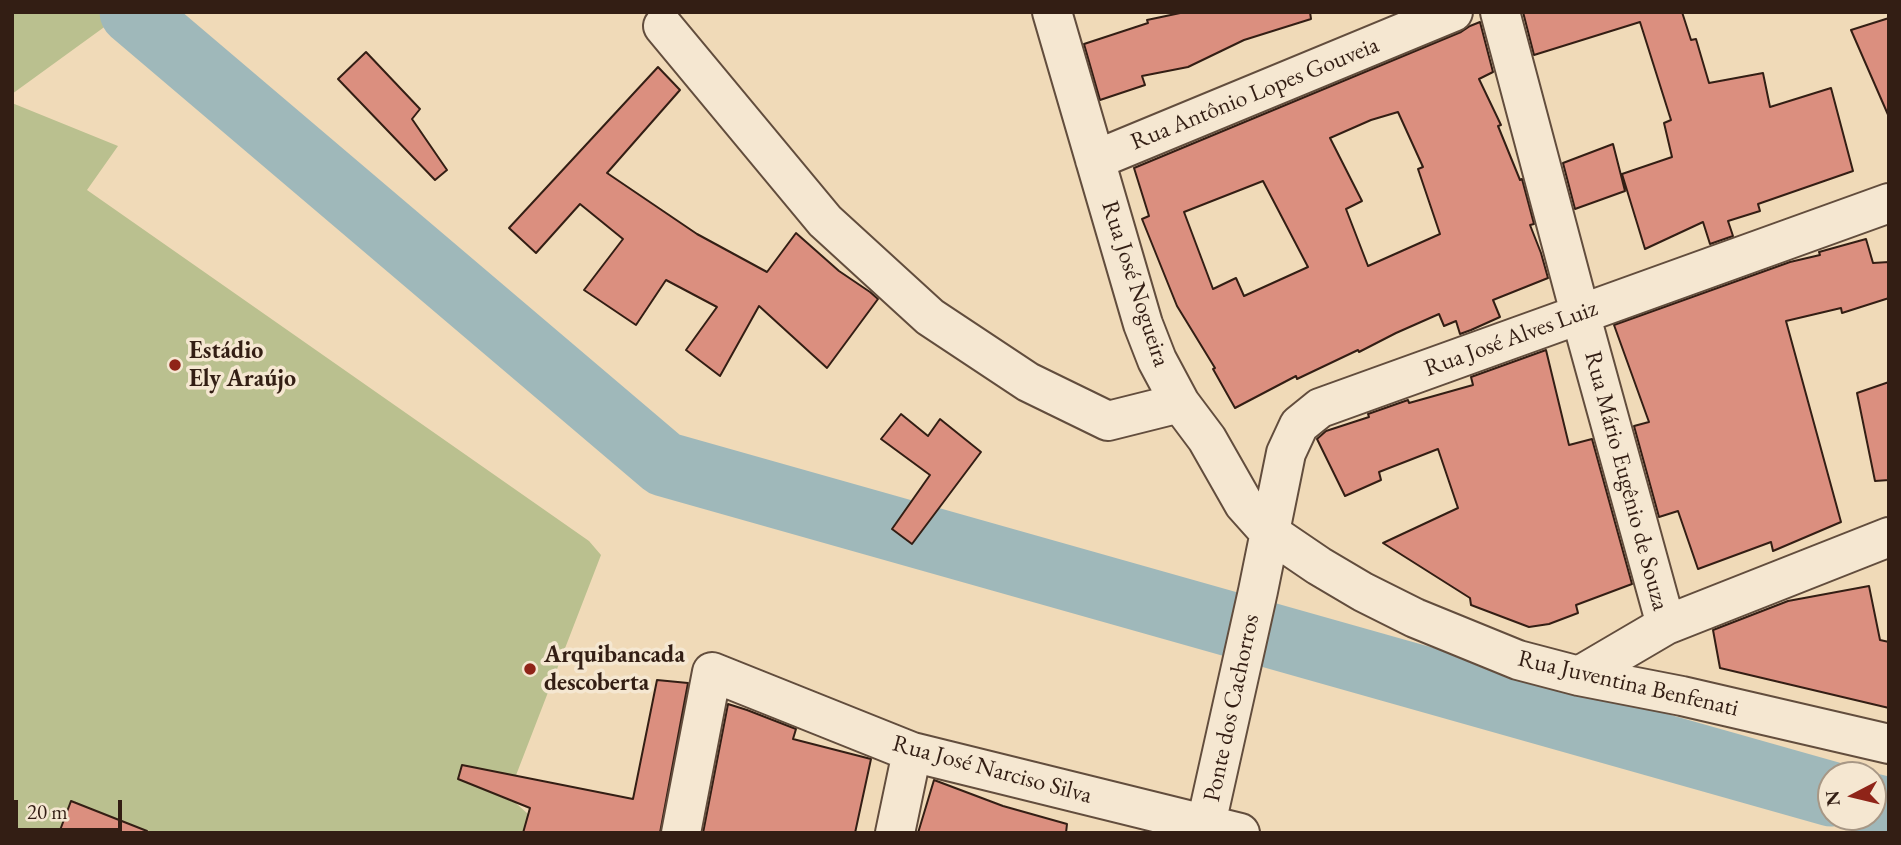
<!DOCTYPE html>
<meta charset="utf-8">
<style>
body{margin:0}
#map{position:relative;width:1901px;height:845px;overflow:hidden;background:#f0dab8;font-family:"EB Garamond",serif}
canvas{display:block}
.frame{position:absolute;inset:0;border:14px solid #331e14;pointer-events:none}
.north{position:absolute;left:1817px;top:761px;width:70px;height:70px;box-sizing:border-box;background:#f5e7d1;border:2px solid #a79785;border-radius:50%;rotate:263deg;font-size:19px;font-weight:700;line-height:28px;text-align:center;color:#331e14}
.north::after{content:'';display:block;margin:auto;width:24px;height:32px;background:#8f2418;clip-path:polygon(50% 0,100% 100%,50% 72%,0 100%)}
.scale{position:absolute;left:14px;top:800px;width:108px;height:32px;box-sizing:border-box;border:4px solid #331e14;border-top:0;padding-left:9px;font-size:21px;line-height:24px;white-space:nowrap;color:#331e14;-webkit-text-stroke:5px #f5e7d1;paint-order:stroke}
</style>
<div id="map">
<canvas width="1901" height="845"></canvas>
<div class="frame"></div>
<div class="north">N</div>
<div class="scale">20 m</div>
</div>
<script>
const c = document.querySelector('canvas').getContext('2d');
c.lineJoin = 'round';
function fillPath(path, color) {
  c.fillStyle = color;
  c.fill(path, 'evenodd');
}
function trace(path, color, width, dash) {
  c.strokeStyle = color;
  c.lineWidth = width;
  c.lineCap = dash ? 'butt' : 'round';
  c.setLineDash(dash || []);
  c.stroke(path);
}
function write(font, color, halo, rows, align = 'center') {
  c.font = font + ' "EB Garamond",serif';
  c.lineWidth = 7;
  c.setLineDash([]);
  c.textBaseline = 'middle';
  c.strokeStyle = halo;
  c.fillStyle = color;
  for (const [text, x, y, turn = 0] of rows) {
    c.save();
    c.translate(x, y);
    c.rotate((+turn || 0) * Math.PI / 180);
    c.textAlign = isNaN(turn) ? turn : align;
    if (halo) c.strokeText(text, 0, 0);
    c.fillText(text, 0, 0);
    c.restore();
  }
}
const green = new Path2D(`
 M 12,12 L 125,12 L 12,94 Z
 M 12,103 L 118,146 L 87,190 L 589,541 L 601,555 L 508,796 L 528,814 L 523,833 L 12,833 Z`);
const river = new Path2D(`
 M 132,12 L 664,464 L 1831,794
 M 1873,806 L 1889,810`);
const building = new Path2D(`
 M 1185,12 L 1310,12 L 1311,19 L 1244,40 L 1188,67 L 1142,76 L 1145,85 L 1100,100 L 1084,44 L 1148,23 L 1147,20 Z
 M 1523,12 L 1682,12 L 1691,40 L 1696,39 L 1709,83 L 1763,73 L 1770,107 L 1831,88 L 1853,171 L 1758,204 L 1760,211 L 1728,221 L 1733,236 L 1710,244 L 1703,222 L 1645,249 L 1622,174 L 1672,157 L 1664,123 L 1671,120 L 1640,22 L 1534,55 Z
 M 1889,18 L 1889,117 L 1851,30 Z
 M 1480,22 L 1493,72 L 1479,79 L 1501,125 L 1498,126 L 1520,180 L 1522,179 L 1534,224 L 1530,225 L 1541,253 L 1548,278 L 1493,300 L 1500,317 L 1471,330 L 1460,334 L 1456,321 L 1444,326 L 1439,314 L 1396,333 L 1359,352 L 1358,350 L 1297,379 L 1296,376 L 1235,408 L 1213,369 L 1215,368 L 1177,306 L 1142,219 L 1149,216 L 1134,168 L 1461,32 L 1470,26 ZM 1398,112 L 1423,167 L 1418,169 L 1440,234 L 1368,266 L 1346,209 L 1362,201 L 1330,138 L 1371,120 ZM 1263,181 L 1308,267 L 1244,296 L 1236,278 L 1213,289 L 1184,212 Z
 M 366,52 L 420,109 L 412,119 L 447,170 L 435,180 L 338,79 Z
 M 658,67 L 680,90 L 607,173 L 697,234 L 767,272 L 796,233 L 839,271 L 870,292 L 878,299 L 827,368 L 759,306 L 720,376 L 686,350 L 717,307 L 666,280 L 636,325 L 584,290 L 623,239 L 580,204 L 536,253 L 509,228 Z
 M 1613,144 L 1625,191 L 1575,209 L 1563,163 Z
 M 1866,239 L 1873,263 L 1889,262 L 1889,298 L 1842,313 L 1841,308 L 1786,321 L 1841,522 L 1773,551 L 1771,542 L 1698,569 L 1678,511 L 1659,517 L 1634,426 L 1649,422 L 1614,325 L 1790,262 L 1820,255 L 1819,252 Z
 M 1546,350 L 1569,445 L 1592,439 L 1632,584 L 1576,605 L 1578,613 L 1549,624 L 1529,627 L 1471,605 L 1470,598 L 1383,543 L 1458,508 L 1438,449 L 1379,472 L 1381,480 L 1345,496 L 1317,439 L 1326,431 L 1369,417 L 1368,414 L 1408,400 L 1409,403 L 1473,385 L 1471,377 Z
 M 1889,382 L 1889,480 L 1875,481 L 1857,393 Z
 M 901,414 L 928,436 L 940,419 L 981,452 L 912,544 L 892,529 L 930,475 L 881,439 Z
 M 1869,586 L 1880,640 L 1889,642 L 1889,708 L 1720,668 L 1713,630 L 1788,601 Z
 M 657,680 L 688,683 L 660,833 L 523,833 L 530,808 L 458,779 L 462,765 L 633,799 Z
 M 728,704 L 747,710 L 796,729 L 793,739 L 871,759 L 855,833 L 703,833 Z
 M 934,780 L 1003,806 L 1067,824 L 1066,833 L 918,833 Z
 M 71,801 L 147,831 L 146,833 L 59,833 Z`);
const minor = new Path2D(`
 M 1052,12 L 1143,324 L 1157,360 L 1180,403 L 1207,439 L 1244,504 L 1269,532 L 1319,566 L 1363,592 L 1415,618 L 1518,660 L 1579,676 L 1682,696 L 1889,744
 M 1500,12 L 1580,313 L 1666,625
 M 663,26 L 825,221 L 930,317 L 1028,382 L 1108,421 L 1180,403
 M 1095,160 L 1453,12
 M 1579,676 L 1666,625 L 1889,537
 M 681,833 L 712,672 L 912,752 L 1240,833
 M 895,833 L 912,752
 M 1204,833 L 1258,591 L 1286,453 L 1299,425 L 1320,408 L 1889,203`);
const markers = [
 [175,365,7,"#8f2418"],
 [530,669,7,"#8f2418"]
];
const streetNames = [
 ["Rua Antônio Lopes Gouveia",1255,94,-22],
 ["Rua José Nogueira",1135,284,72],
 ["Rua José Alves Luiz",1511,339,-20],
 ["Rua Mário Eugênio de Souza",1626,481,75],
 ["Rua Juventina Benfenati",1628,684,13],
 ["Ponte dos Cachorros",1232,708,-78],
 ["Rua José Narciso Silva",992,770,15]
];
const poiNames = [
 ["Estádio",189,351],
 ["Ely Araújo",189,379],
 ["Arquibancada",544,655],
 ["descoberta",544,683]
];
fillPath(green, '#bac08f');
trace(river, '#9fb8ba', 65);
fillPath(building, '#db8f7f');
trace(building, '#331e14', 2);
trace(minor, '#624d3d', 42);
trace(minor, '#f5e7d1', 38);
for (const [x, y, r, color] of markers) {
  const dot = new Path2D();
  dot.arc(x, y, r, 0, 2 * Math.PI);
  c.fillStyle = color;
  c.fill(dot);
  trace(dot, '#f5e7d1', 2.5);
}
write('24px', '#331e14', '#f5e7d1', streetNames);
write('bold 24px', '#331e14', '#f5e7d1', poiNames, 'left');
</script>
